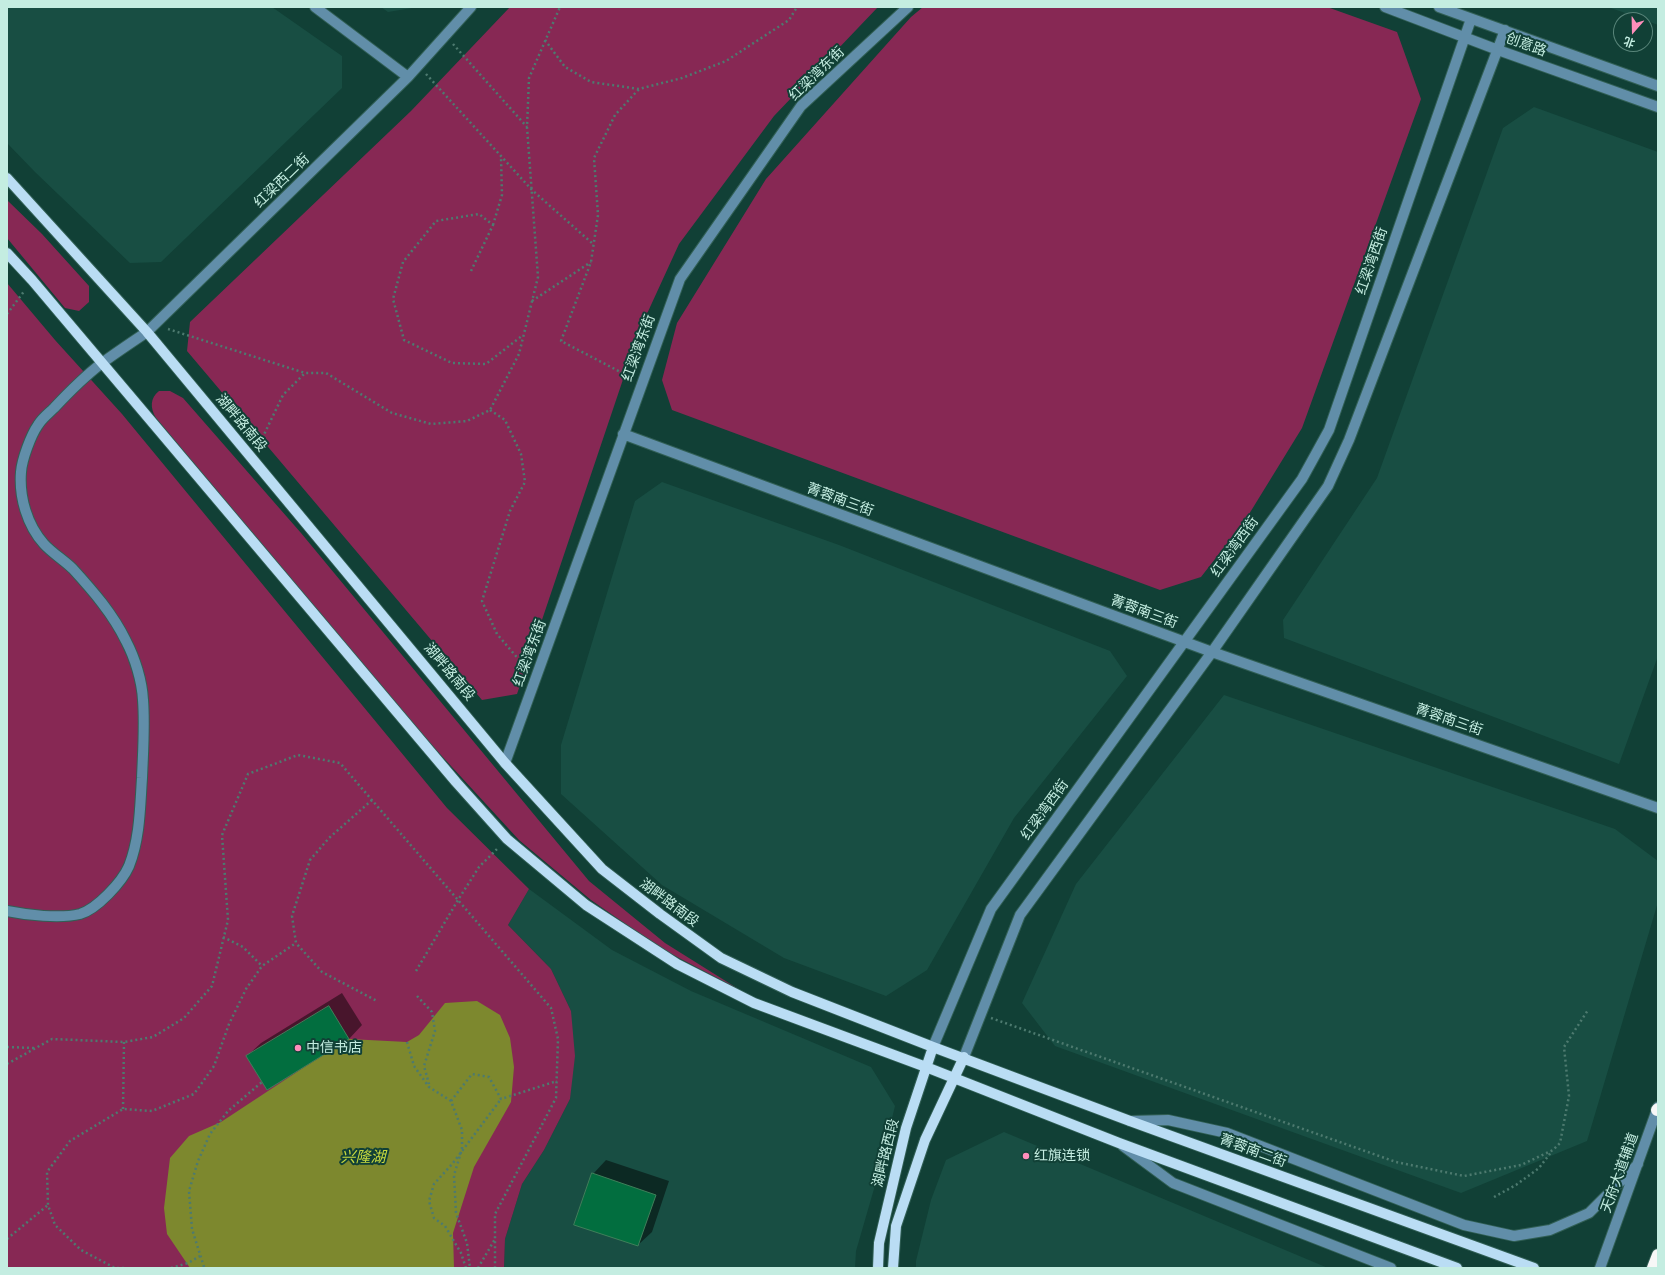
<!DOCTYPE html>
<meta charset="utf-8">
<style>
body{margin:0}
#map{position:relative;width:1665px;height:1275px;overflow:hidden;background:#114036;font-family:Lora,"Noto Sans SC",serif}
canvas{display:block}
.frame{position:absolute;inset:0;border:8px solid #c4ede1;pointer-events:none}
.north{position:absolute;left:1613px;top:12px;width:40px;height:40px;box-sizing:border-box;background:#114036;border:1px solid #59857a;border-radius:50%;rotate:200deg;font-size:11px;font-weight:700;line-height:16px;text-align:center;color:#c4ede1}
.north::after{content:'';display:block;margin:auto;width:14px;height:18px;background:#ff8ebb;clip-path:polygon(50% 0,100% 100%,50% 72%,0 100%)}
</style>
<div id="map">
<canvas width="1665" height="1275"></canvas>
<div class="frame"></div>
<div class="north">北</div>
</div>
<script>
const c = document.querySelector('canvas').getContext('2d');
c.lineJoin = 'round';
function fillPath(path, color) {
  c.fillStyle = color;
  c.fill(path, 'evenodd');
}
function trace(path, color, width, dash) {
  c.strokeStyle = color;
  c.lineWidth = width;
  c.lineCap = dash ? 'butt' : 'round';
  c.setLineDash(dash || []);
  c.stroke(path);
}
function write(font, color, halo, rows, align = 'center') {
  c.font = font + ' Lora,"Noto Sans SC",serif';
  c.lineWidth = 4;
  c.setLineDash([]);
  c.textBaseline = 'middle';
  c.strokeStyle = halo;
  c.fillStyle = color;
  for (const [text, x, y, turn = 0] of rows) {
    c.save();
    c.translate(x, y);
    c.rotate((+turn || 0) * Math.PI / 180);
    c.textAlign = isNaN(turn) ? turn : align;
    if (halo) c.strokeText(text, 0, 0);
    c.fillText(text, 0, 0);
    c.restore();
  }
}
const built = new Path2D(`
 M 7,7 L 272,7 L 342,56 L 342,88 L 161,262 L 130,263 L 35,172 L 7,143 Z
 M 381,7 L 418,7 L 388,12 Z
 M 1608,7 L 1658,7 L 1658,25 L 1645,20 Z
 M 1534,107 L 1658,152 L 1658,656 L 1619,764 L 1284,638 L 1283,620 L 1377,478 L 1503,128 Z
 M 662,482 L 839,545 L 1110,651 L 1127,676 L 1014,818 L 927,970 L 886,996 L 784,958 L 662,885 L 561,794 L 561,745 L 635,501 Z
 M 1224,695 L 1615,829 L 1658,861 L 1658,902 L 1587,1141 L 1461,1193 L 1055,1046 L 1022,1003 L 1076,884 Z
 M 529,889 L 612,950 L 691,991 L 871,1067 L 895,1106 L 878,1175 L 856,1251 L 855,1268 L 504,1268 L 505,1239 L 522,1184 L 544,1150 L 570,1099 L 571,1011 L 551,969 L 508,925 Z
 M 1004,1132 L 1328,1268 L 916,1268 L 916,1261 L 931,1200 L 946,1160 Z`);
const green = new Path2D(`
 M 510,7 L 878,7 L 774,116 L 679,244 L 640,329 L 517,694 L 482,700 L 187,351 L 190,322 L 411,111 Z
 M 923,7 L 1327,7 L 1397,32 L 1421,99 L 1302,428 L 1246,519 L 1201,577 L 1160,590 L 672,410 L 662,380 L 677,323 L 766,179 L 911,17 Z
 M 7,200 L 42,234 L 89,286 L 89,302 L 79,311 L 65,308 L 7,238 Z
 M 7,283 L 55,340 L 122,414 L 447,808 L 529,889 L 508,925 L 551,969 L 571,1011 L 575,1056 L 570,1099 L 544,1150 L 522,1184 L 505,1239 L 504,1268 L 7,1268 Z
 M 159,391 L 170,391 L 183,398 L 301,533 L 589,881 L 665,943 L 740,990 L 660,948 L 591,900 L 519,840 L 417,729 L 156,418 C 150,408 150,398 159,391 Z`);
const water = new Path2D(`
 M 477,1001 L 500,1015 L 510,1038 L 514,1067 L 511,1102 L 474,1167 L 453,1233 L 454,1268 L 190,1268 L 167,1234 L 164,1208 L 170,1158 L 189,1136 L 221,1122 L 303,1068 L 349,1039 L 407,1042 L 419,1035 L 445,1003 Z`);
const shadow = new Path2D(`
 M 342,993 L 362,1025 L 349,1039 L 247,1056 L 261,1043 Z
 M 606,1160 L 669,1181 L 652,1232 L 638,1245 L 593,1174 Z`);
const building = new Path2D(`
 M 329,1006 L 349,1039 L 267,1090 L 246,1056 Z
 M 592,1173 L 656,1195 L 638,1246 L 574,1225 Z`);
const path = new Path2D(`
 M 545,40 L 565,67 L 591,82 L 639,89 L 682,78 L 726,61 L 789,20 L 797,7
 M 453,44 L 527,127
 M 426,74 L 532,190 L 593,244
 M 493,225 L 502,195 L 501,157
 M 471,271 L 493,225 L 479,214 L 436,221 L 403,262 L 393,299 L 404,340 L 452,363 L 486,364 L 523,335
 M 532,301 L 591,262
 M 7,314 L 25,290
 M 168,329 L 305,373
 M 632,378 L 561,341 L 591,262 L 598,215 L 594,158 L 615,115 L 639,89
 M 490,410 L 505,420 L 521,454 L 525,482 L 510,511 L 482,601 L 497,634 L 526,668
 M 258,447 L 283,395 L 305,373 L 326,373 L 392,413 L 431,424 L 467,421 L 490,410 L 519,354 L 538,277 L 527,127 L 529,78 L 560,7
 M 372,800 L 329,838 L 310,860 L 292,916 L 296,943 L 322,972 L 377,1001
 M 223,937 L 243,947 L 262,966
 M 416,971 L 458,900 L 479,867 L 499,847
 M 417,996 L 432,1012 L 435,1031 L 424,1066 L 429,1084
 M 991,1018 L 1396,1162 L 1464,1176 L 1521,1165 L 1553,1150 L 1560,1143 L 1569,1096 L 1564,1047 L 1588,1010
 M 407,1042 L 414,1066 L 429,1087 L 451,1101 L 462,1130 L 462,1149 L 454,1175 L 456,1213 L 467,1243 L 470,1268
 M 7,1047 L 34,1048
 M 7,1064 L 52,1039 L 124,1042 L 153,1037 L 184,1018 L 212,986 L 228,920 L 222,835 L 248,774 L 298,755 L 340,763 L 551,1008 L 558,1039 L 556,1098 L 495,1214 L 495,1268
 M 451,1101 L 472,1074 L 489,1077 L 501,1099 L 557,1081
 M 123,1109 L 124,1042
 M 1494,1197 L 1516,1185 L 1539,1168 L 1552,1151
 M 7,1239 L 48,1205
 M 204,1267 L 192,1229 L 189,1191 L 198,1161 L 210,1134 L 228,1111 L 262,1082
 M 124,1268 L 115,1268 L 81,1250 L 55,1225 L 48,1205 L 47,1172 L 70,1141 L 123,1109 L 152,1111 L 194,1094 L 214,1066 L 229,1024 L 246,989 L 262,966 L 296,943
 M 171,1268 L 188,1263 L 200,1256
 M 466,1268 L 461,1253 L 445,1226 L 434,1218 L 429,1201 L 434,1184 L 453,1163 L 501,1099
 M 478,1268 L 495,1239`);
const minor = new Path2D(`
 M 315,7 L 408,77
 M 1385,7 L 1498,50 L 1658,107
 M 1439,7 L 1658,86
 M 623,434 L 1212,652 L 1658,808
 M 505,763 L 680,279 L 801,106 L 908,7
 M 7,911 C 27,915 60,919 80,914 C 97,909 122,882 129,866 C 140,838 140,807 142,778 C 143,752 145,726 143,700 C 142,681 135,658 126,641 C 113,614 93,591 73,569 C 64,560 52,553 44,544 C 27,525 19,497 21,472 C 22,459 31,435 38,425 C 42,418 49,413 54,408 C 69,392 85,376 102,363 C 117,352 132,342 147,332 L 408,77 L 471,7
 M 933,1047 L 991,909 L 1302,479 L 1329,430 L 1471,19
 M 964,1057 L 1020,915 L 1212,652 L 1328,486 L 1349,440 L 1505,30
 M 1130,1121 L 1168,1120 L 1227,1133 L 1464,1225 L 1514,1236 L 1550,1230 L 1589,1213 L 1638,1164
 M 1123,1146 L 1173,1183 L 1391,1268
 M 1600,1268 L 1658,1107`);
const major = new Path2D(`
 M 7,178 L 147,332 L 505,763 L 602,869 L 660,914 L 721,958 L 792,992 L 933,1047 L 1130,1121 L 1534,1268
 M 7,253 L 32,280 L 456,782 L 507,839 L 586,905 L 677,964 L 754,1003 L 926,1067 L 1119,1143 L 1457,1268
 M 878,1268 L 879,1243 L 906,1128 L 933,1047
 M 893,1268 L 896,1226 L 925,1140 L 964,1057`);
const highway = new Path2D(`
 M 1657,1110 L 1658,1109
 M 1653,1268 L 1658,1255`);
const markers = [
 [298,1048,4,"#ff8ebb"],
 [1026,1156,4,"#ff8ebb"]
];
const streetNames = [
 ["创意路",1526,45,20],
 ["红梁湾东街",817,74,-44],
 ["红梁西二街",282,181,-44],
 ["红梁湾西街",1372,261,-71],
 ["红梁湾东街",639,348,-70],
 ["湖畔路南段",241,423,50],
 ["菁蓉南三街",840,500,20],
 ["红梁湾西街",1235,547,-54],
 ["菁蓉南三街",1144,612,20],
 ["红梁湾东街",530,653,-70],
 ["湖畔路南段",449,672,50],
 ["菁蓉南三街",1449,720,19],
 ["红梁湾西街",1045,810,-54],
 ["湖畔路南段",669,903,37],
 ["菁蓉南二街",1253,1151,20],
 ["湖畔路西段",886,1153,-76],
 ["天府大道辅道",1620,1173,-70]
];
const poiNames = [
 ["中信书店",306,1048],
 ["红旗连锁",1034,1156]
];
const waterNames = [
 ["兴隆湖",363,1158]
];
fillPath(built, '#184e43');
fillPath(green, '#872854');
fillPath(water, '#7d882e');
fillPath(shadow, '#0007');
fillPath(building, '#026e3f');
trace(building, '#3f805a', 1);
trace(minor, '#315f55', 12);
trace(major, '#315f55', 12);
trace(highway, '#315f55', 14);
trace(path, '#4d7a6f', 2.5, [2, 3]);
trace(minor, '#618ea9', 10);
trace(major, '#baddf4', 10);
trace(highway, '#f7f7f7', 12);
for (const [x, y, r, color] of markers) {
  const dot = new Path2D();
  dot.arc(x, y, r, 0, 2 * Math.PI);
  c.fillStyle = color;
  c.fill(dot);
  trace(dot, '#114036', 1.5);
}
write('14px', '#c4ede1', '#114036', streetNames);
write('14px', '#c4ede1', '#114036', poiNames, 'left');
write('italic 15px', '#c9da3f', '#114036', waterNames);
</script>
